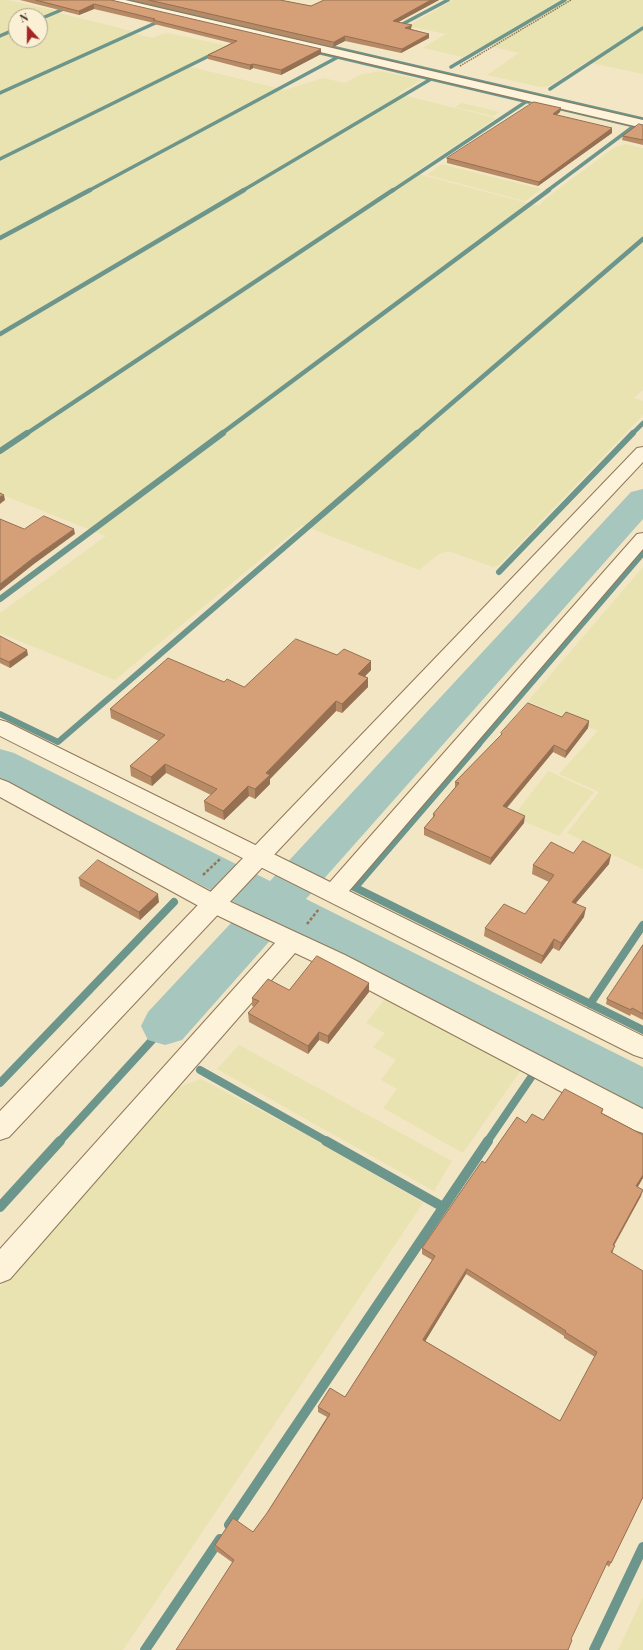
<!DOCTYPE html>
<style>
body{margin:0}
#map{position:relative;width:643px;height:1650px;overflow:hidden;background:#f3e6c5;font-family:"Playfair Display",serif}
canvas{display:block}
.north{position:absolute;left:8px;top:8px;width:40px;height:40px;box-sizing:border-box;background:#f9f0d6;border:1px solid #afa38c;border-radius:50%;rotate:339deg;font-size:11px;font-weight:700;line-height:16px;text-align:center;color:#3f2f1e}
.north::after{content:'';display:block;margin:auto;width:14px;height:18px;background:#a62422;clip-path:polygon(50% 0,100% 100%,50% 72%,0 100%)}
</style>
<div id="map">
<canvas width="643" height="1650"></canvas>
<div class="north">N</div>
</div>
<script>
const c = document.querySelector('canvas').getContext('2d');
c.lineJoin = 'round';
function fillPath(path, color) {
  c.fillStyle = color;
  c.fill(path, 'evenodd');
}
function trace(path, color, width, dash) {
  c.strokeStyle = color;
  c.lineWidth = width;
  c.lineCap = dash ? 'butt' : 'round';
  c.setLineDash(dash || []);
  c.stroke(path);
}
const farmland = new Path2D(`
 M 0,0 L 8,0 L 57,11 L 55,12 L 132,31 L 129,32 L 153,38 L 162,34 L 168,33 L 224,45 L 226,46 L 225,47 L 187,66 L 285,90 L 323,78 L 345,83 L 359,75 L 380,71 L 421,80 L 398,94 L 496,118 L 414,173 L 539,206 L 545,199 L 615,147 L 626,144 L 643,148 L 643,390 L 634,398 L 643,401 L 643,415 L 499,565 L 493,567 L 451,552 L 445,552 L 439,554 L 419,570 L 302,525 L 115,680 L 0,633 L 0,613 L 106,536 L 0,494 ZM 16,16 L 40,16 L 40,40 L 16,40 Z
 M 453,0 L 643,0 L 643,74 L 586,62 L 549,86 L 541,87 L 487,75 L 519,53 L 485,45 L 463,57 L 423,48 L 446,34 L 408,26 Z
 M 462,103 L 500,112 L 493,116 L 455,107 Z
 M 440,165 L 445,165 L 541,189 L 525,201 L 427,175 Z
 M 643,567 L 643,869 L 567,833 L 599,792 L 559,774 L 598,731 L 528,701 Z
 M 548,771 L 594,792 L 559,836 L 513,817 Z
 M 387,996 L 523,1067 L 463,1153 L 383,1108 L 397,1089 L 381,1080 L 396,1060 L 373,1047 L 385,1033 L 366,1023 Z
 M 239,1045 L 452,1161 L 434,1191 L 217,1069 Z
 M 201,1079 L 307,1135 L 423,1203 L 123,1650 L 0,1650 L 0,1287 L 177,1088 Z
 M 643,1597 L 643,1650 L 618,1650 Z`);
const streamFar4 = new Path2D(`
 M 129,0 L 643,119
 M 40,19 L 85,0
 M 397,27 L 448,0
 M 0,36 L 16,29
 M 312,51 L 529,102
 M 451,67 L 565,0
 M 550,89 L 643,28
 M 0,93 L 162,20
 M 553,107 L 643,128
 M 0,159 L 215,53
 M 88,191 L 338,57
 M 242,191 L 431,79
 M 392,191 L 527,101
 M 547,191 L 634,126`);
const streamFar3 = new Path2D(`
 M 0,238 L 90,190
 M 0,334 L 244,190
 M 26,434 L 393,190
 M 221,434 L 549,190
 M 416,434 L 643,239
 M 632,434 L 643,423`);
const streamFar2 = new Path2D(`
 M 0,451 L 27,433
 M 499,572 L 633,433
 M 0,599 L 223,433
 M 0,714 L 58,742 L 417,433
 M 478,745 L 643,553`);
const streamFar1 = new Path2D(`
 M 10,777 L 17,771
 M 310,866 L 322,871
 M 198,876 L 205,868
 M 352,886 L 643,1030
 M 355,887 L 478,744
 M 590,1004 L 643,925
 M 548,1050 L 552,1044
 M 200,1070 L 328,1142
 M 0,1083 L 174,902
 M 59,1142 L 165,1026
 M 487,1142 L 532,1076`);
const stream = new Path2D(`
 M 326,1141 L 443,1207
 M 0,1207 L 60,1141
 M 229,1525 L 488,1141
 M 145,1650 L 220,1539
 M 594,1650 L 643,1547`);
const river = new Path2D(`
 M 643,489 L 643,519 L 306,899 L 643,1067 L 643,1112 L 626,1106 L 282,927 L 182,1040 L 165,1045 L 148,1040 L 141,1026 L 148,1012 L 245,908 L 0,780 L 0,749 L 14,753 L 270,881 L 631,492 Z`);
const pathFar1 = new Path2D(`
 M 460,66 L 571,0`);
const path = new Path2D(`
 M 203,875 L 220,859
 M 307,924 L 319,909`);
const minor = new Path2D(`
 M 107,0 L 125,0 L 643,120 L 643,128 L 112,3 Z
 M 643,533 L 643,549 L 349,891 L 643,1036 L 643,1058 L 634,1055 L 0,736 L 0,720 L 7,722 L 330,882 L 637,534 Z
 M 0,779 L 8,782 L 222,898 L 345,955 L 643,1109 L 643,1133 L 634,1130 L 329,969 L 295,953 L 10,1279 L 0,1283 L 0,1249 L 275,943 L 206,910 L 0,797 Z`);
const tertiary = new Path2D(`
 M 643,447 L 643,462 L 9,1137 L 0,1140 L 0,1111 L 637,448 Z`);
const wall = new Path2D(`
 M 20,0 L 111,0 L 321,54 L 281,75 L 253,68 L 250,70 L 208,59 L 208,55 L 231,43 L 154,24 L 154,23 L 94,9 L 79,15 Z
 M 132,0 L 280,0 L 311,6 L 324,0 L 439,0 L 398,22 L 411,29 L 429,34 L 429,38 L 401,53 L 345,41 L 333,47 Z
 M 561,108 L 560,112 L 557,115 L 612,133 L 538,186 L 447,163 L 447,158 Z
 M 643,125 L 643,145 L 622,140 L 623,136 Z
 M 0,636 L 28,655 L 10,668 L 0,663 Z
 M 337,655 L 371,661 L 371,670 L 365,676 L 368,678 L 368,687 L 342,713 L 336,711 L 270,779 L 270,784 L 255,799 L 249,796 L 224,820 L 205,811 L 204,801 L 211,795 L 166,773 L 152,786 L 131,776 L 130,766 L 159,741 L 111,718 L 110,709 L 224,682 L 244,687 Z
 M 562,717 L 589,721 L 588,728 L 565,758 L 553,752 L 507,808 L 524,823 L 490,865 L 424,835 L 424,828 L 433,818 L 433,814 L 455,788 L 455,782 L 501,736 L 501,733 Z
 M 573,853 L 609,864 L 576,903 L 584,917 L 559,951 L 553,948 L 541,964 L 484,936 L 485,928 L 525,914 L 549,882 L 532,874 L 533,865 Z
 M 79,878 L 159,902 L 140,920 L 80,886 Z
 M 643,945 L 643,1020 L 631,1014 L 630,1016 L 606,1004 L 607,999 Z
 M 369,983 L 369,992 L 328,1044 L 319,1040 L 308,1054 L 249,1022 L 248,1013 L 254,1007 L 252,1006 L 252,998 L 289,990 Z
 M 603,1109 L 602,1113 L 643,1135 L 643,1178 L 637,1187 L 641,1196 L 614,1246 L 613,1252 L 612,1253 L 643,1497 L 609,1567 L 607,1565 L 233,1563 L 215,1550 L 215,1545 L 253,1532 L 267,1513 L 327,1417 L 318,1412 L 318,1407 L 345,1397 L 432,1260 L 422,1254 L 422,1248 L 485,1163 L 526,1123 ZM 466,1274 L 564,1336 L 564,1338 L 595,1357 L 560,1421 L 425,1341 Z`);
const shadedWall = new Path2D(`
 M 431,0 L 439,0 L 393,25 L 393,21 Z
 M 94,4 L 94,9 L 79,15 L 79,11 Z
 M 412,25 L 411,29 L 405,32 L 405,28 Z
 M 429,34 L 429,38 L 401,53 L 402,49 Z
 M 345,36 L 345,41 L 333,47 L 334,42 Z
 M 321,49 L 321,54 L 281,75 L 281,70 Z
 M 253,64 L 253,68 L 250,70 L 250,65 Z
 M 561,108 L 560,112 L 552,118 L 553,114 Z
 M 612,128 L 612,133 L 538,186 L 539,182 Z
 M 4,495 L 5,500 L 0,504 L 0,497 Z
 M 74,529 L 75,534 L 34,564 L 0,591 L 0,584 L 33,558 Z
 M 27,650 L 28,655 L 10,668 L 9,662 Z
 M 371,661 L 371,670 L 358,683 L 358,674 Z
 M 368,678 L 368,687 L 342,713 L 342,704 Z
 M 336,701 L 336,711 L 270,779 L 270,784 L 255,799 L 255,789 L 266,773 Z
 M 589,721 L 588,728 L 565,758 L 566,751 Z
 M 554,745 L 553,752 L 502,813 L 503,806 Z
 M 165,764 L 166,773 L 152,786 L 151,777 Z
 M 248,786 L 249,796 L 224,820 L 223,811 Z
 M 525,816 L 524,823 L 490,865 L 491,858 Z
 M 611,855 L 609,864 L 570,910 L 572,902 Z
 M 158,894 L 159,902 L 140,920 L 139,912 Z
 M 586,908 L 584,917 L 559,951 L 561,943 Z
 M 554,939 L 553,948 L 541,964 L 543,956 Z
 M 369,983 L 369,992 L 328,1044 L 328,1036 Z
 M 319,1032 L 319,1040 L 308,1054 L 308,1046 Z
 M 643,1175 L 643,1178 L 635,1192 L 636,1186 Z
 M 643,1190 L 641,1196 L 611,1250 L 613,1245 Z
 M 467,1269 L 466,1274 L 423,1345 L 423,1340 Z`);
const building = new Path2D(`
 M 36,0 L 111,0 L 321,49 L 281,70 L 253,64 L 250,65 L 208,55 L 237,41 L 153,20 L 155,19 L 94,4 L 79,11 Z
 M 149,0 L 280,0 L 311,6 L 324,0 L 431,0 L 393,21 L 412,25 L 405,28 L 429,34 L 402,49 L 345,36 L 334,42 Z
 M 534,102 L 561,108 L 553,114 L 612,128 L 539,182 L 447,158 Z
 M 639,124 L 643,125 L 643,140 L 623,136 Z
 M 0,493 L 4,495 L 0,497 Z
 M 44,516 L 74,529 L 33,558 L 0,584 L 0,519 L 24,529 Z
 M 0,636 L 27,650 L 9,662 L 0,658 Z
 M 296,639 L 337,655 L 344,649 L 371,661 L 358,674 L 368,678 L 342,704 L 336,701 L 266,773 L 270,775 L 255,789 L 248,786 L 223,811 L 204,801 L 217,789 L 165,764 L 151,777 L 130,766 L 165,735 L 110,709 L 168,658 L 224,682 L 227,679 L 244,687 Z
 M 528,703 L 562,717 L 566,712 L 589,721 L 566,751 L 554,745 L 503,806 L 525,816 L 491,858 L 424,828 L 435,815 L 433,814 L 459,783 L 455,782 L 502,734 L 501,733 Z
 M 583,841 L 611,855 L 572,902 L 586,908 L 561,943 L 554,939 L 543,956 L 485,928 L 504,904 L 525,914 L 554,875 L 533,865 L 551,842 L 573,853 Z
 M 98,860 L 158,894 L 139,912 L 79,878 Z
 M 643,945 L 643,1014 L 632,1008 L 631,1010 L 607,999 Z
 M 317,956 L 369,983 L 328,1036 L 319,1032 L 308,1046 L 248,1013 L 259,1001 L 252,998 L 268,979 L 289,990 Z
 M 565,1089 L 603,1109 L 601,1113 L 643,1135 L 643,1175 L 636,1186 L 643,1190 L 613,1245 L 615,1246 L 611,1252 L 643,1271 L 643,1497 L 611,1563 L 608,1561 L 571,1639 L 572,1640 L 568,1650 L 176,1650 L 234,1560 L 215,1545 L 233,1518 L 253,1532 L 267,1513 L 330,1414 L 318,1407 L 330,1388 L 345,1397 L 435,1256 L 422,1248 L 482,1161 L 485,1163 L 517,1117 L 526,1123 L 532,1114 L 543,1120 ZM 467,1269 L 566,1331 L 565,1332 L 597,1352 L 560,1421 L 423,1340 Z`);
fillPath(farmland, '#e9e2b1');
trace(streamFar4, '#6c958c', 3.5);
trace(streamFar3, '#6c958c', 4.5);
trace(streamFar2, '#6c958c', 6);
trace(streamFar1, '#6c958c', 8);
trace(stream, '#6c958c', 10);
fillPath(river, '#a7c6bd');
trace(minor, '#907759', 2);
trace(tertiary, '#907759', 2);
trace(pathFar1, '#907759', 1.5, [1.5, 1]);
trace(path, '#907759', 2.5, [3, 2]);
fillPath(minor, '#fcf3da');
fillPath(tertiary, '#fcf3da');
fillPath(wall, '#b78a66');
fillPath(shadedWall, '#957053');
fillPath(building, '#d5a077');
trace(building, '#957053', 1);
</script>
